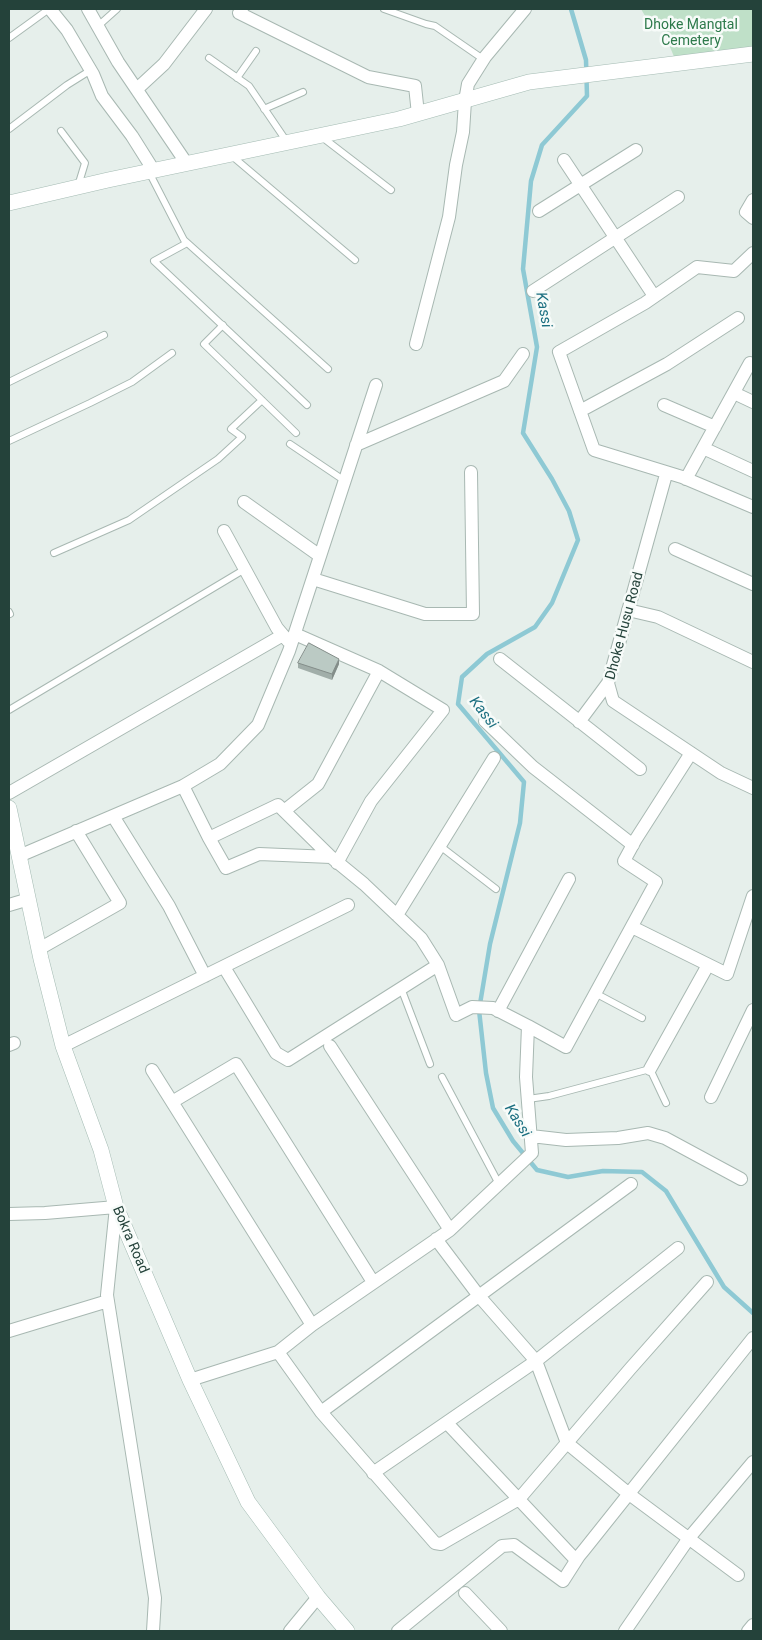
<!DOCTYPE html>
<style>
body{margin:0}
#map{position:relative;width:762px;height:1640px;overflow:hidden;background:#e6efeb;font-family:Roboto,sans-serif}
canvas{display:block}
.frame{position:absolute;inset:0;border:10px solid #24423a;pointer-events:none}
</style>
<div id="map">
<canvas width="762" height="1640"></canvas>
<div class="frame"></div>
</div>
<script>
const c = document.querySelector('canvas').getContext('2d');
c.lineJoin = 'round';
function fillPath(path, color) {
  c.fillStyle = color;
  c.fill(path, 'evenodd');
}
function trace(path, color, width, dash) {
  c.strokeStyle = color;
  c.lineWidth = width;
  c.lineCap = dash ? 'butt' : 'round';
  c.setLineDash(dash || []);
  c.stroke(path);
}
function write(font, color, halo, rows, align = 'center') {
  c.font = font + ' Roboto,sans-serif';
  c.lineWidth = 5;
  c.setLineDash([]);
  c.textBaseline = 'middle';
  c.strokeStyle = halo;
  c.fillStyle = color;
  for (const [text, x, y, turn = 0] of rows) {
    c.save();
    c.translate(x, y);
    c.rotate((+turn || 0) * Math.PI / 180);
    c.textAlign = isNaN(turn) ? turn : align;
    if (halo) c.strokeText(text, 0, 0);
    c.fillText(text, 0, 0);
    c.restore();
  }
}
const green = new Path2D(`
 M 641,9 L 753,9 L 753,50 L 675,59 L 659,21 L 651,26 Z`);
const stream = new Path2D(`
 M 571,9 L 586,60 L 587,96 L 542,145 L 531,181 L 523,269 L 537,347 L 523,433 L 552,479 L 569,511 L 578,540 L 552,603 L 535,627 L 487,654 L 462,677 L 458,704 L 524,782 L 520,823 L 490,944 L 479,1010 L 486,1073 L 493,1108 L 513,1141 L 537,1170 L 568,1177 L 603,1171 L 642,1172 L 666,1191 L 724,1287 L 753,1313`);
const lane = new Path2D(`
 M 384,9 L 426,24 L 435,26 L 483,59
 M 98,26 L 117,9
 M 9,38 L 49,9
 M 209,58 L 249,86 L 287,142
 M 237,78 L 256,51
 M 264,109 L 303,92
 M 9,129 L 67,85 L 91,70
 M 61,131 L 85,163 L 78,186
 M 322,137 L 391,190
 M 232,156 L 355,260
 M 149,172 L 184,240 L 328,369
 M 187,243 L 154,261 L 307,405
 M 223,325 L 204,344 L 296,433
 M 9,382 L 104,335
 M 9,441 L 90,403 L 132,382 L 172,353
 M 290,444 L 345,481
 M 54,553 L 129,520 L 218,459 L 242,437 L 231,429 L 262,400
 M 9,612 L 10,614
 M 9,710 L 245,569
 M 440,846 L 496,889
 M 401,988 L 430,1064
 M 595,993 L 642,1018
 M 442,1077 L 499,1184
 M 528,1099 L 549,1096 L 650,1069 L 666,1103`);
const street = new Path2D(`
 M 50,9 L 67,30 L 93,74 L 102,96 L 132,136 L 154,171
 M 88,9 L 118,62 L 187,164
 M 242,9 L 239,13 L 368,77 L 415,86 L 418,114
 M 137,89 L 164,64 L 206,9
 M 564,160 L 654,296
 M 753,200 L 746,212 L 753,218
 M 539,211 L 636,150
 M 753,253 L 734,271 L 697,267 L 645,303 L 559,352 L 594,450 L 682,477 L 753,507
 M 533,291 L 678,197
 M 416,344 L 449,217 L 456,165 L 463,132 L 465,101 L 468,84 L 485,57 L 525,9
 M 734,393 L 753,402
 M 664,405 L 715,427
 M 580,411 L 667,364 L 738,318
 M 356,445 L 504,381 L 523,354
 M 703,448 L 753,471
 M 665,478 L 608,683 L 613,701 L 721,773 L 753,788
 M 686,479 L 750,363
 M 244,502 L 320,556
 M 224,531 L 277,628 L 288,641
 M 675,549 L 753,584
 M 313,579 L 425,614 L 473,614 L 471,472
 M 628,610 L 658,617 L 753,662
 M 500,659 L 640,769
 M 485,721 L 533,767 L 633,845
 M 579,722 L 608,683
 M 183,786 L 209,838 L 226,868 L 259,854 L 331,857 L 364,884 L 421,938 L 438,965 L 456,1015 L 472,1007 L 493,1008 L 528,1026
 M 9,793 L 283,635
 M 284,811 L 318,784 L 379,671 L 295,634
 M 113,816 L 169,906 L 205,976
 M 209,838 L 278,805 L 331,857
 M 19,856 L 183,786 L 220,764 L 258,725 L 289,651 L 376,385
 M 337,863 L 371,801 L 443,710 L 379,671
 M 9,905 L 29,899
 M 397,915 L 494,758
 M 632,927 L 727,974 L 753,896
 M 39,949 L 120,903 L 76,831
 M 224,967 L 276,1053 L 288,1060 L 438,965
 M 498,1011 L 569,879
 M 9,1045 L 14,1043
 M 63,1046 L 348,905
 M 330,1046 L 450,1230
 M 650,1069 L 708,965
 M 152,1070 L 312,1325
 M 711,1097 L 753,1010
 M 172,1102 L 236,1064 L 373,1282
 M 531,1136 L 566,1140 L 618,1138 L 648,1133 L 665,1138 L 741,1179
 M 9,1214 L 45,1213 L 116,1207 L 107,1295 L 155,1598 L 153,1631
 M 436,1239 L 479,1296 L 536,1361 L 567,1443 L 629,1494 L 738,1575
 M 9,1331 L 108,1301
 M 278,1352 L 321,1412 L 435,1543 L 441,1544 L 519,1499 L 630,1369 L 707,1282
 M 190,1380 L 278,1352 L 312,1325 L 450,1230 L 532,1153 L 526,1077 L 528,1026 L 566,1047 L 656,882 L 624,861 L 636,839 L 691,753
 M 321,1412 L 631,1184
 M 447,1423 L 574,1558 L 579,1556 L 584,1550 L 753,1338
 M 373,1473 L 536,1361 L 678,1248
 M 465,1593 L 501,1631
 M 290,1631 L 318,1597
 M 398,1631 L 502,1546 L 514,1545 L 563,1581 L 579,1556
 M 625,1631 L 689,1538 L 753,1462
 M 748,1631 L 753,1625`);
const secondary = new Path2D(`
 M 9,203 L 108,180 L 399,119 L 529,82 L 753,54
 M 9,808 L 41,959 L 63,1046 L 101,1150 L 116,1207 L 190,1380 L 248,1502 L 318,1597 L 347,1631`);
const wall = new Path2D(`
 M 298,663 L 339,664 L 332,680 L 298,668 Z`);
const shadedWall = new Path2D(`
 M 339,659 L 339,664 L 332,680 L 332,674 Z`);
const building = new Path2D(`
 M 309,643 L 339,659 L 332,674 L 298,663 Z`);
const parkNames = [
 ["Dhoke Mangtal",691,25],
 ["Cemetery",691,41]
];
const streetNames = [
 ["Dhoke Husu Road",625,626,-75],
 ["Bokra Road",130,1240,67]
];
const waterNames = [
 ["Kassi",543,310,80],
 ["Kassi",483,713,52],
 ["Kassi",517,1121,58]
];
fillPath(green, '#bfe0c8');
trace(stream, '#8ec9d4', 4.5);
trace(lane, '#a8b8b2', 8);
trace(street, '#a8b8b2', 14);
trace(secondary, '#a4bbb3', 16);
trace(lane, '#fff', 6);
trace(street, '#fff', 12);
trace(secondary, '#fff', 15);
fillPath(wall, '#a1aea9');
fillPath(shadedWall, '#838d89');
fillPath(building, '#bbcac4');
trace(building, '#838d89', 1);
write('14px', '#2d7a4b', '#f7fbf9', parkNames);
write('14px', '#24423a', '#f7fbf9', streetNames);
write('italic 15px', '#1c6f80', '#f7fbf9', waterNames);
</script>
